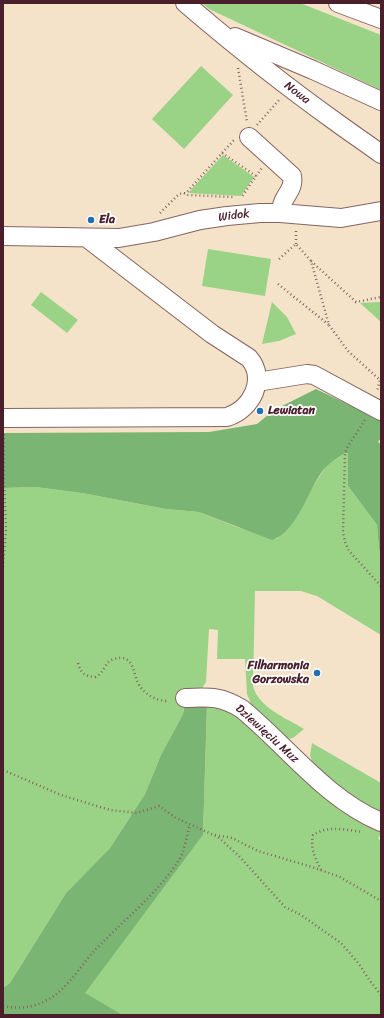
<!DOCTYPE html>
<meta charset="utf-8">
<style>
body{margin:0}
#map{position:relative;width:384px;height:1018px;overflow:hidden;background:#f4e3c9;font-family:Sriracha,sans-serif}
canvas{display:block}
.frame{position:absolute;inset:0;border:4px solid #4a1f2b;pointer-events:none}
</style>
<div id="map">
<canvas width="384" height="1018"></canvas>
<div class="frame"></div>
</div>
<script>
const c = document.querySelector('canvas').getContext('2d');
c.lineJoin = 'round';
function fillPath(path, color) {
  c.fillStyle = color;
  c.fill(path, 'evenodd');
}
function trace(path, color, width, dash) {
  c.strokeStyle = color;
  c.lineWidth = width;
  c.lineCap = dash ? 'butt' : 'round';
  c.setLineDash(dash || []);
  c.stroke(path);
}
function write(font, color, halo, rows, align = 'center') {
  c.font = font + ' Sriracha,sans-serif';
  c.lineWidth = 3.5;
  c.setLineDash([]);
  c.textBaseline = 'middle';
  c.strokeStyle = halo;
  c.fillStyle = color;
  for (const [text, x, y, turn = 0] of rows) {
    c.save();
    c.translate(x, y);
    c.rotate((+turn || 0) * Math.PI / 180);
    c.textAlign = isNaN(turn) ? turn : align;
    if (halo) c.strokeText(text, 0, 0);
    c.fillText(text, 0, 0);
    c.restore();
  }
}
const green = new Path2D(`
 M 202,3 L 300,3 L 381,35 L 381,90 L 209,9 Z
 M 201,66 L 233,95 L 184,149 L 152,119 Z
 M 223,155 L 254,177 L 241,196 L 188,193 Z
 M 208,249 L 271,259 L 265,296 L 202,286 Z
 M 41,292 L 78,320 L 67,333 L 31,305 Z
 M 272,302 L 287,317 L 296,334 L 279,341 L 262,344 Z
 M 380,302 L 381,302 L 381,322 L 360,303 Z
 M 345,453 L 348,453 L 348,486 L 377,525 L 379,549 L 381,552 L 381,635 L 317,596 L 301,591 L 255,591 L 253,686 C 258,707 286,718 304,729 L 293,738 L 286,739 L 252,706 L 247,694 L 245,659 L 217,659 L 218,630 L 209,629 L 206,682 L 201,690 L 185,704 L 183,714 L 161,755 L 145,794 L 110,848 L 66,893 L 10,983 L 3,988 L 3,488 L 35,487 L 82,493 L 166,509 L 199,512 L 237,527 L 276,539 L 286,531 L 292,524 L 310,491 L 327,465 Z
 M 207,704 L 234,713 L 381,829 L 381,833 L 378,839 L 381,840 L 381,1015 L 123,1015 L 84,993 L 203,835 Z
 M 312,743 L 381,783 L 381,816 L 353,801 L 313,765 L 310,755 Z`);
const forest = new Path2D(`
 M 316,389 L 381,420 L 381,438 L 378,442 L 381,444 L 381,552 L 379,549 L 377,525 L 348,486 L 348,453 L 345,453 C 339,457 332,461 327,466 C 308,485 299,532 272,540 L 199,512 L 166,509 L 82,493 L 35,487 L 3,488 L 3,433 L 209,432 L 257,424 L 274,410 Z
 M 185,704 L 207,704 L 203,835 L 85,993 L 123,1015 L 3,1015 L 3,988 L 10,983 L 66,893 L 110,848 L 145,794 L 161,755 L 183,714 Z`);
const path = new Path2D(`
 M 238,68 L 247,122
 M 257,125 L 279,100
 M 222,153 L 256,176 L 241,198
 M 256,176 L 262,168
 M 184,193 L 187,195 L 234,197
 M 160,213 L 179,194 L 186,193 L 234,140
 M 296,244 L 296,231
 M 279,259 L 296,244 L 311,261 L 329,325 L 348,351 L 380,380 L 377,391
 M 311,261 L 356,302 L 381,297
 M 278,284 L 329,325
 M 365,420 L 348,446 L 345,453 L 343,532 L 345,542 L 349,551 L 381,586
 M 3,567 L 6,529 L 4,483 L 4,434
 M 78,663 C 81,673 84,676 95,677 C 105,673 105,661 114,659 C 133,653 133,672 138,683 C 144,695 157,701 169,701
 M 3,770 L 61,795 L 110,810 L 137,813 L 159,806 L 176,818 L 218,837 L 239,856 L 285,907 L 301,915 L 341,943 L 359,964 L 370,981 L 381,995
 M 215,835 L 232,838 L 258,851 L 312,867 L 340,877 L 381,901
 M 321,870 C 315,858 310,848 313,835 C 327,825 347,830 363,832
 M 3,1006 C 20,1009 32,1008 47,1000 C 67,990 81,965 96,949 C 124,920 157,894 179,860 C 184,853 187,834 190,825`);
const minor = new Path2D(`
 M 185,3 C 234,45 284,85 336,122 C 351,133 366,143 381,154
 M 338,3 L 381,19
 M 235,37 L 313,70 L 381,101
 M 249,137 L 292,176 C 294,187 288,192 284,200 C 282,204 281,209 280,213
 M 3,236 L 119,238 L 154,232 L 200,220 L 227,216 L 260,213 L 280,213 L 341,218 L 381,211
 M 257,382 L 307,374 L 314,375 L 381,411
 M 3,418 L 227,417 C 252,409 267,379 249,358 L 212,334 L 87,238
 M 185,698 C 210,697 221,696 242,709 C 289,748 325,798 381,822`);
const markers = [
 [91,220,4,"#1f6fb2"],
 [260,411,4,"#1f6fb2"],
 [317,673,4,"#1f6fb2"]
];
const streetNames = [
 ["Nowa",297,93,37],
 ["Widok",234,216,-7],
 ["Dziewięciu Muz",267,734,42]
];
const poiNames = [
 ["Ela",99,220],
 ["Lewiatan",268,411],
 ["Filharmonia",309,666,"right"],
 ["Gorzowska",309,680,"right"]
];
fillPath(green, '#9ad386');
fillPath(forest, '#7bb573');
trace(minor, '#866462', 20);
trace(path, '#866462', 2.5, [1, 3]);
trace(minor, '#fff', 18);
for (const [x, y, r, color] of markers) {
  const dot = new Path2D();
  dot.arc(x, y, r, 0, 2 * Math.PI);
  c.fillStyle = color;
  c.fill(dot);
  trace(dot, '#fff', 1.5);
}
write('12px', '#4a1f2b', '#fff', streetNames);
write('bold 12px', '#4a1f2b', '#fff', poiNames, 'left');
</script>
